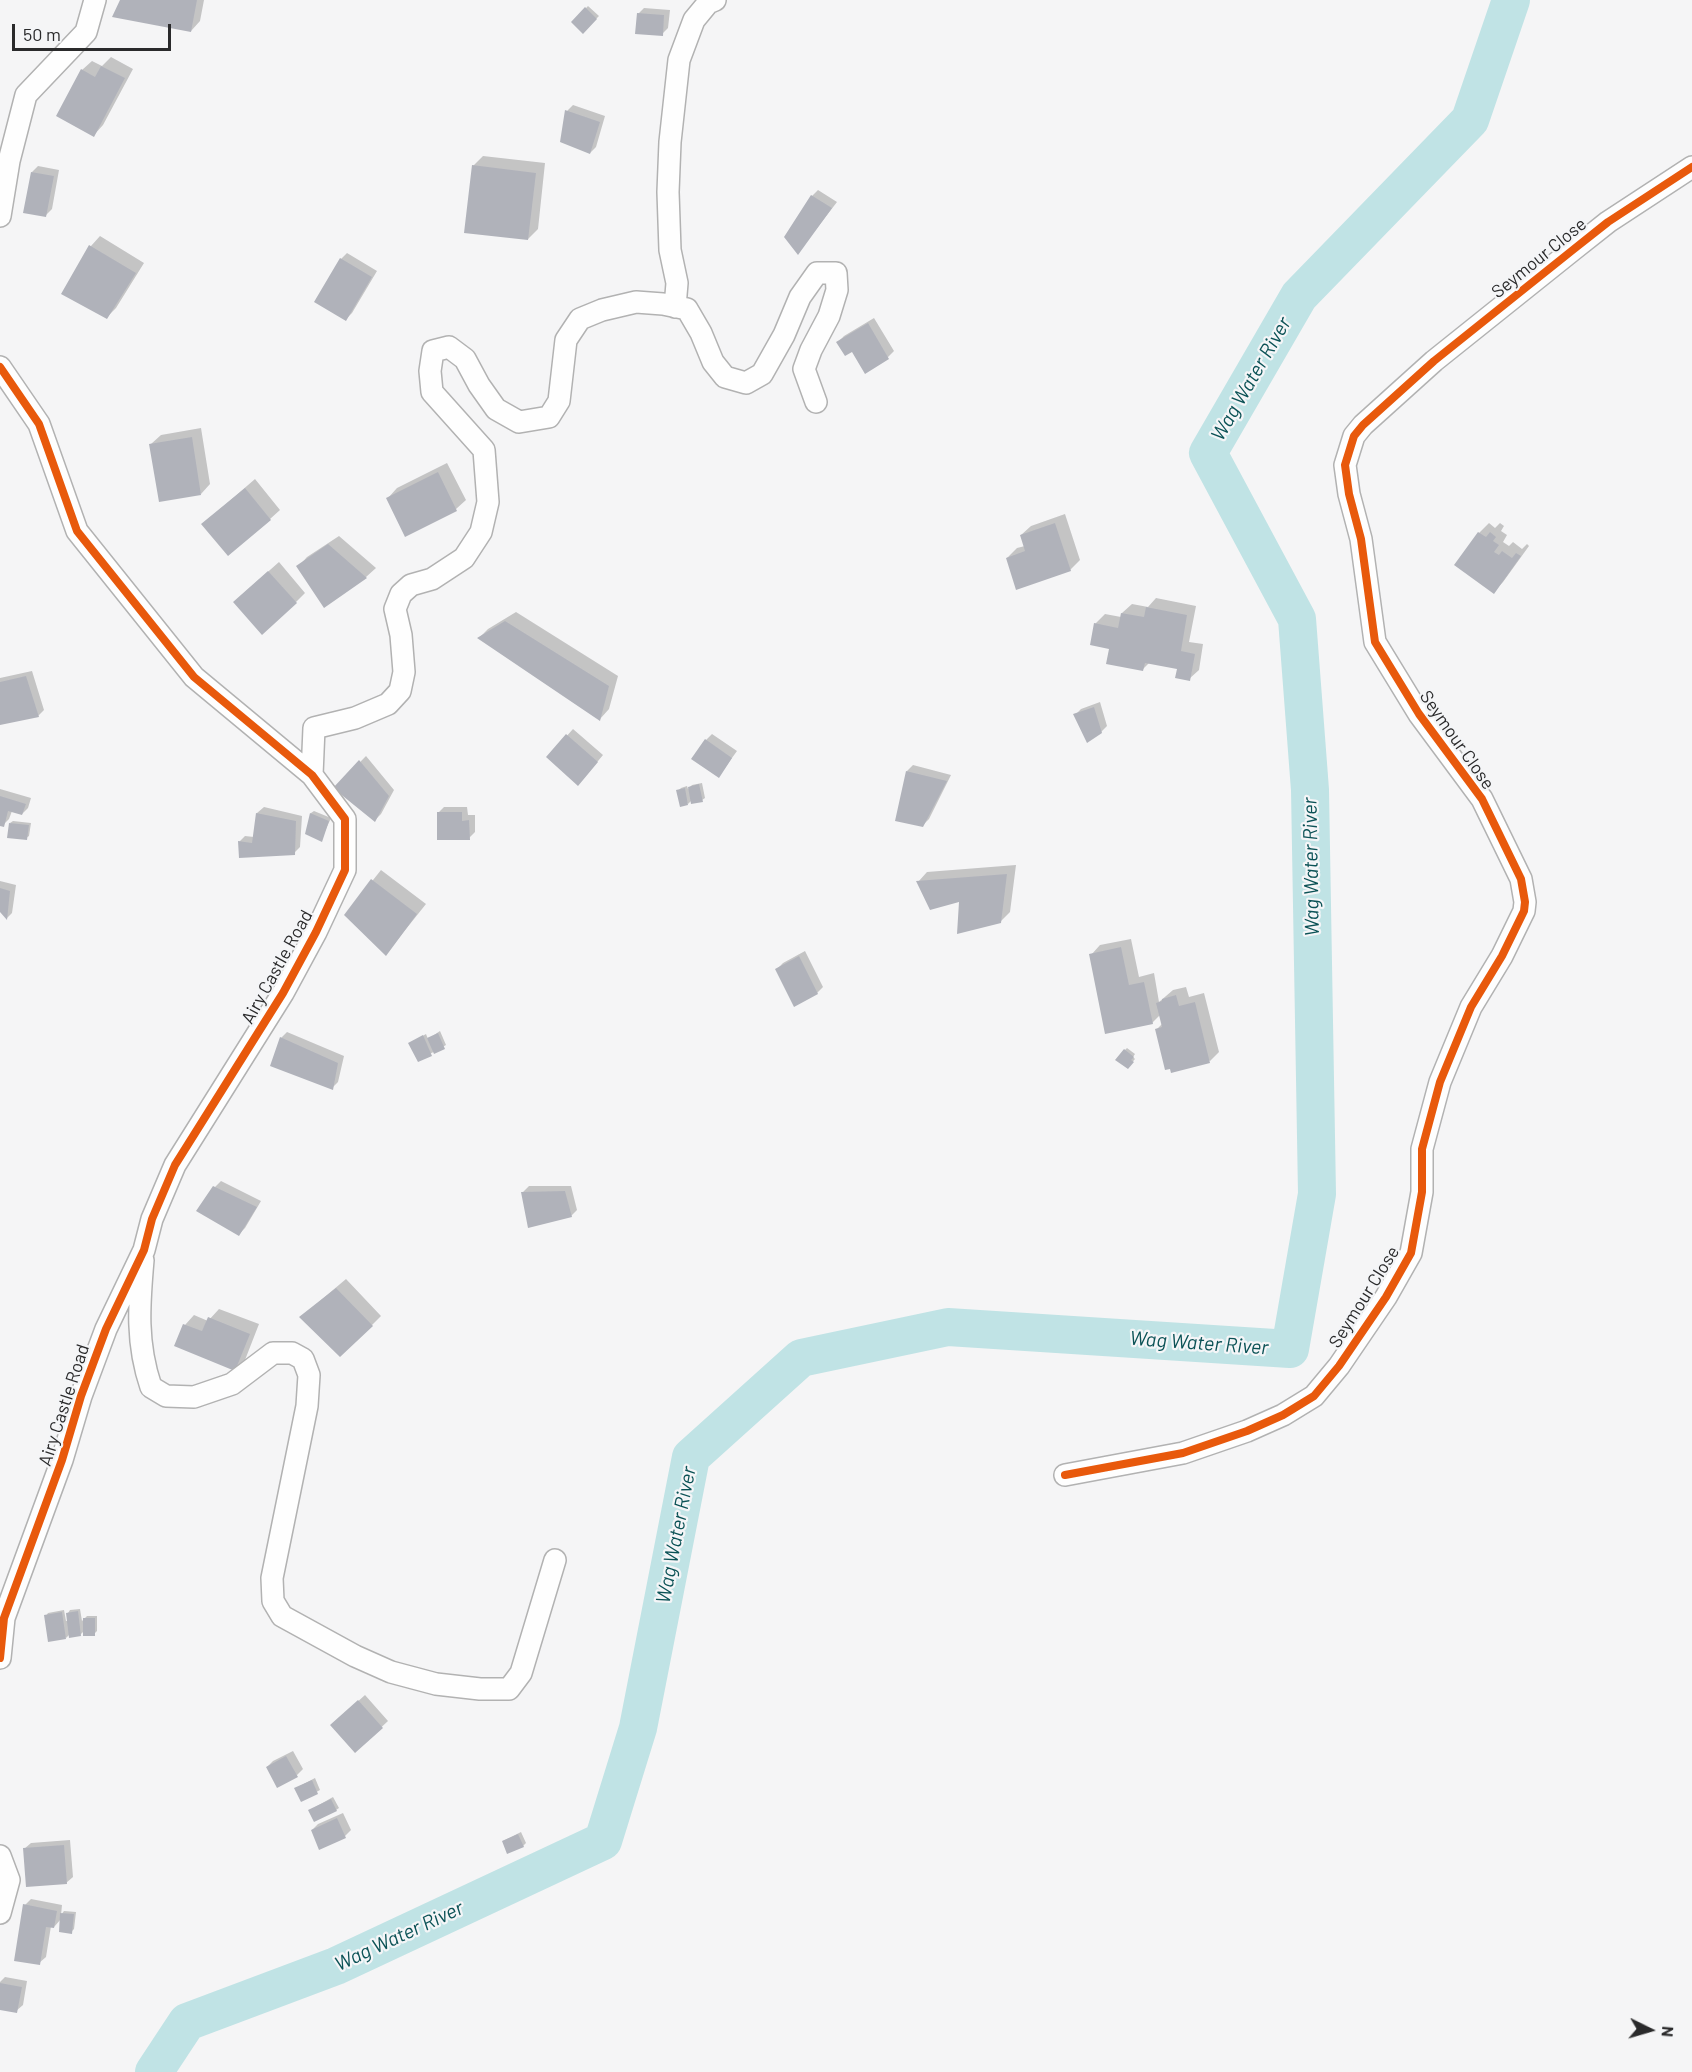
<!DOCTYPE html>
<style>
body{margin:0}
#map{position:relative;width:1692px;height:2072px;overflow:hidden;background:#f5f5f6;font-family:Barlow,sans-serif}
canvas{display:block}
.north{position:absolute;left:1620px;top:2000px;width:60px;height:60px;-webkit-text-stroke:4px #f4f5f7;paint-order:stroke;rotate:95deg;font-size:16px;font-weight:700;line-height:24px;text-align:center;color:#2a2a2b}
.north::after{content:'';display:block;margin:auto;width:21px;height:27px;background:#2a2a2b;clip-path:polygon(50% 0,100% 100%,50% 72%,0 100%)}
.scale{position:absolute;left:12px;top:24px;width:159px;height:27px;box-sizing:border-box;border:3px solid #2a2a2b;border-top:0;padding-left:8px;font-size:18px;line-height:21px;white-space:nowrap;color:#2a2a2b;-webkit-text-stroke:4px #f4f5f7;paint-order:stroke}
</style>
<div id="map">
<canvas width="1692" height="2072"></canvas>
<div class="north">N</div>
<div class="scale">50 m</div>
</div>
<script>
const c = document.querySelector('canvas').getContext('2d');
c.lineJoin = 'round';
function fillPath(path, color) {
  c.fillStyle = color;
  c.fill(path, 'evenodd');
}
function trace(path, color, width, dash) {
  c.strokeStyle = color;
  c.lineWidth = width;
  c.lineCap = dash ? 'butt' : 'round';
  c.setLineDash(dash || []);
  c.stroke(path);
}
function write(font, color, halo, rows, align = 'center') {
  c.font = font + ' Barlow,sans-serif';
  c.lineWidth = 4.5;
  c.setLineDash([]);
  c.textBaseline = 'middle';
  c.strokeStyle = halo;
  c.fillStyle = color;
  for (const [text, x, y, turn = 0] of rows) {
    c.save();
    c.translate(x, y);
    c.rotate((+turn || 0) * Math.PI / 180);
    c.textAlign = isNaN(turn) ? turn : align;
    if (halo) c.strokeText(text, 0, 0);
    c.fillText(text, 0, 0);
    c.restore();
  }
}
const shadow = new Path2D(`
 M 122,0 L 204,0 L 200,21 L 191,31 Z
 M 588,6 L 599,16 L 583,32 L 573,22 Z
 M 644,8 L 670,10 L 668,28 L 662,34 L 638,14 Z
 M 111,57 L 133,69 L 103,125 L 94,135 L 82,70 L 92,61 L 102,66 Z
 M 573,105 L 605,116 L 596,147 L 590,153 L 567,111 Z
 M 483,156 L 545,163 L 538,229 L 528,239 L 473,166 Z
 M 38,166 L 59,170 L 52,209 L 46,215 L 32,172 Z
 M 818,190 L 837,202 L 798,253 L 812,196 Z
 M 100,236 L 144,263 L 116,308 L 107,317 L 63,293 L 91,246 Z
 M 347,253 L 377,271 L 352,313 L 346,319 L 341,259 Z
 M 874,318 L 894,351 L 888,357 L 852,350 L 838,342 L 844,336 Z
 M 201,428 L 210,484 L 201,494 L 151,444 L 161,435 Z
 M 447,463 L 466,500 L 456,509 L 406,535 L 388,498 L 397,488 Z
 M 255,479 L 280,510 L 270,519 L 203,524 Z
 M 1065,514 L 1080,560 L 1070,570 L 1007,558 L 1017,548 L 1025,546 L 1021,535 L 1031,526 Z
 M 1489,523 L 1495,528 L 1500,523 L 1504,526 L 1501,531 L 1507,535 L 1503,542 L 1509,546 L 1513,542 L 1522,549 L 1527,544 L 1529,546 L 1503,582 L 1493,592 L 1479,533 Z
 M 339,536 L 376,568 L 366,577 L 324,606 L 298,567 L 307,557 Z
 M 279,562 L 305,593 L 296,602 L 244,593 Z
 M 1156,598 L 1196,606 L 1189,642 L 1203,644 L 1199,670 L 1189,679 L 1178,667 L 1150,662 L 1143,669 L 1111,648 L 1095,624 L 1105,614 L 1121,617 L 1122,613 L 1132,604 L 1148,607 Z
 M 516,612 L 618,676 L 609,709 L 600,719 L 479,638 L 488,629 Z
 M 32,671 L 44,710 L 38,716 L 0,724 L 0,678 Z
 M 1100,702 L 1107,726 L 1101,732 L 1075,715 L 1081,709 Z
 M 573,729 L 603,755 L 584,778 L 548,757 Z
 M 712,734 L 737,751 L 719,776 L 706,740 Z
 M 366,756 L 394,790 L 381,814 L 375,820 L 335,788 Z
 M 913,765 L 951,775 L 929,819 L 923,825 L 907,771 Z
 M 702,783 L 705,798 L 702,800 L 692,800 L 688,804 L 678,791 L 681,788 L 687,786 L 688,789 L 692,785 Z
 M 0,789 L 31,798 L 28,808 L 22,814 L 12,811 L 9,819 L 3,825 L 0,824 Z
 M 264,807 L 302,816 L 300,847 L 294,853 L 239,842 L 245,836 L 254,837 L 257,813 Z
 M 444,807 L 467,807 L 468,815 L 475,815 L 475,832 L 469,838 L 438,813 Z
 M 314,811 L 331,818 L 321,840 L 307,833 L 311,813 Z
 M 13,821 L 31,823 L 29,836 L 26,838 L 10,823 Z
 M 1016,865 L 1010,912 L 1000,922 L 918,882 L 927,872 Z
 M 381,870 L 426,904 L 386,954 L 346,914 Z
 M 0,881 L 16,885 L 12,913 L 7,918 L 0,909 Z
 M 1131,939 L 1139,977 L 1154,973 L 1159,1002 L 1173,990 L 1186,987 L 1189,997 L 1204,993 L 1219,1052 L 1210,1061 L 1156,1030 L 1162,1024 L 1160,1015 L 1152,1023 L 1091,955 L 1100,945 Z
 M 805,951 L 823,987 L 817,993 L 777,969 L 783,963 Z
 M 440,1031 L 446,1045 L 419,1060 L 410,1043 L 426,1034 L 428,1039 Z
 M 287,1032 L 344,1056 L 338,1082 L 332,1088 L 281,1038 Z
 M 1127,1048 L 1135,1054 L 1133,1057 L 1135,1059 L 1128,1067 L 1125,1050 Z
 M 221,1181 L 261,1201 L 245,1228 L 239,1234 L 215,1187 Z
 M 529,1186 L 571,1186 L 577,1210 L 571,1216 L 523,1192 Z
 M 346,1279 L 381,1316 L 372,1325 L 301,1317 Z
 M 219,1309 L 259,1324 L 245,1360 L 235,1369 L 185,1325 L 194,1315 L 208,1321 Z
 M 80,1609 L 82,1621 L 87,1616 L 97,1616 L 97,1631 L 94,1634 L 84,1631 L 80,1635 L 70,1634 L 66,1638 L 46,1616 L 48,1613 L 64,1610 L 66,1621 L 69,1621 L 68,1613 L 70,1610 Z
 M 365,1695 L 388,1721 L 356,1751 L 332,1725 Z
 M 293,1751 L 303,1769 L 297,1775 L 267,1767 L 273,1761 Z
 M 315,1778 L 320,1790 L 302,1800 L 296,1788 Z
 M 333,1797 L 339,1808 L 336,1810 L 310,1810 Z
 M 343,1813 L 351,1830 L 345,1836 L 312,1830 L 318,1824 Z
 M 521,1832 L 526,1843 L 523,1846 L 503,1841 Z
 M 70,1840 L 73,1877 L 66,1883 L 24,1849 L 31,1843 Z
 M 31,1899 L 62,1905 L 61,1915 L 64,1911 L 76,1912 L 74,1929 L 71,1932 L 61,1919 L 54,1927 L 51,1926 L 46,1957 L 39,1963 L 25,1905 Z
 M 5,1977 L 27,1981 L 23,2005 L 16,2011 L 0,2008 L 0,1982 Z`);
const river = new Path2D(`
 M 154,2072 L 187,2022 L 336,1966 L 603,1841 L 638,1728 L 691,1457 L 801,1358 L 948,1327 L 1290,1349 L 1317,1194 L 1310,790 L 1297,619 L 1208,453 L 1299,296 L 1470,120 L 1511,0`);
const building = new Path2D(`
 M 120,0 L 197,0 L 191,32 L 112,17 Z
 M 585,7 L 597,19 L 583,34 L 571,22 Z
 M 637,13 L 664,15 L 663,36 L 635,34 Z
 M 101,66 L 125,78 L 94,137 L 56,116 L 81,69 L 95,77 Z
 M 565,110 L 600,122 L 590,154 L 560,142 Z
 M 472,165 L 536,173 L 528,240 L 464,233 Z
 M 31,172 L 54,176 L 46,217 L 23,213 Z
 M 811,195 L 832,208 L 798,255 L 784,237 Z
 M 89,245 L 136,273 L 107,319 L 61,294 Z
 M 340,258 L 372,277 L 346,321 L 314,302 Z
 M 868,323 L 889,359 L 865,374 L 852,352 L 845,356 L 836,342 Z
 M 192,437 L 201,495 L 159,502 L 149,444 Z
 M 438,472 L 457,511 L 405,537 L 386,498 Z
 M 245,488 L 271,520 L 228,556 L 201,524 Z
 M 1055,523 L 1071,571 L 1016,590 L 1006,558 L 1025,551 L 1020,535 Z
 M 1478,532 L 1486,537 L 1490,532 L 1496,537 L 1493,541 L 1499,545 L 1494,552 L 1499,555 L 1502,551 L 1512,558 L 1516,553 L 1521,556 L 1494,594 L 1454,565 Z
 M 328,544 L 367,578 L 324,608 L 296,566 Z
 M 268,571 L 297,603 L 262,635 L 233,602 Z
 M 1146,607 L 1187,615 L 1181,651 L 1195,654 L 1190,681 L 1175,678 L 1177,669 L 1145,663 L 1143,671 L 1106,664 L 1109,649 L 1090,645 L 1094,623 L 1118,628 L 1121,613 L 1144,617 Z
 M 505,621 L 609,686 L 600,721 L 477,638 Z
 M 26,676 L 39,717 L 0,725 L 0,682 Z
 M 1094,707 L 1102,733 L 1087,743 L 1073,714 Z
 M 566,734 L 598,762 L 578,786 L 546,757 Z
 M 705,739 L 732,758 L 719,778 L 691,759 Z
 M 359,760 L 389,796 L 375,822 L 333,788 Z
 M 906,771 L 947,781 L 923,827 L 895,821 Z
 M 699,784 L 703,802 L 691,804 L 688,787 Z
 M 685,788 L 688,805 L 680,807 L 676,790 Z
 M 0,796 L 26,804 L 22,815 L 8,811 L 4,827 L 0,826 Z
 M 437,812 L 462,812 L 462,821 L 469,820 L 470,840 L 437,840 Z
 M 256,813 L 296,821 L 295,855 L 239,858 L 238,841 L 252,843 Z
 M 310,813 L 329,821 L 322,842 L 305,834 Z
 M 9,823 L 29,825 L 27,840 L 7,838 Z
 M 1007,874 L 1001,923 L 957,934 L 959,902 L 930,910 L 916,881 Z
 M 371,879 L 417,914 L 386,956 L 344,915 Z
 M 0,888 L 10,891 L 7,920 L 0,912 Z
 M 1121,947 L 1129,985 L 1144,982 L 1153,1024 L 1105,1034 L 1089,954 Z
 M 799,956 L 818,994 L 794,1007 L 775,969 Z
 M 1176,995 L 1179,1006 L 1195,1002 L 1210,1063 L 1171,1073 L 1170,1069 L 1165,1070 L 1155,1029 L 1162,1027 L 1156,1003 L 1162,1001 L 1162,999 Z
 M 438,1033 L 445,1049 L 434,1054 L 427,1038 Z
 M 423,1035 L 432,1056 L 418,1062 L 408,1043 Z
 M 280,1037 L 338,1063 L 333,1090 L 270,1066 Z
 M 1124,1049 L 1134,1057 L 1131,1060 L 1134,1062 L 1128,1069 L 1115,1060 Z
 M 213,1186 L 257,1207 L 239,1236 L 196,1211 Z
 M 565,1191 L 572,1217 L 528,1228 L 521,1192 Z
 M 336,1288 L 373,1326 L 340,1357 L 299,1317 Z
 M 208,1317 L 250,1334 L 235,1371 L 174,1346 L 183,1324 L 202,1331 Z
 M 78,1611 L 81,1636 L 69,1638 L 66,1613 Z
 M 62,1612 L 66,1639 L 48,1642 L 44,1615 Z
 M 83,1618 L 95,1618 L 95,1636 L 83,1636 Z
 M 358,1700 L 383,1728 L 355,1753 L 330,1725 Z
 M 286,1756 L 298,1777 L 277,1788 L 266,1767 Z
 M 312,1780 L 318,1794 L 301,1802 L 294,1788 Z
 M 331,1799 L 337,1811 L 314,1822 L 308,1810 Z
 M 337,1818 L 346,1838 L 319,1850 L 311,1830 Z
 M 518,1834 L 524,1847 L 507,1854 L 502,1841 Z
 M 64,1845 L 67,1884 L 26,1887 L 23,1848 Z
 M 23,1904 L 57,1911 L 54,1928 L 46,1927 L 40,1965 L 14,1961 Z
 M 60,1913 L 74,1914 L 72,1934 L 59,1932 Z
 M 0,1983 L 22,1987 L 17,2013 L 0,2010 Z`);
const minor = new Path2D(`
 M 0,216 L 9,161 L 26,95 L 86,32 L 95,0
 M 675,307 L 677,283 L 670,250 L 668,192 L 670,142 L 679,60 L 694,20 L 708,3 L 715,0
 M 0,367 L 39,424 L 77,531 L 194,677 L 312,775 L 345,819 L 345,870 L 316,932 L 283,993 L 175,1165 L 152,1219 L 144,1250 L 106,1329 L 81,1396 L 62,1460 L 4,1618 L 0,1658
 M 312,775 L 314,728 L 355,718 L 388,704 L 400,691 L 404,672 L 401,635 L 395,609 L 401,594 L 411,585 L 432,579 L 464,558 L 481,532 L 488,502 L 484,450 L 432,392 L 430,371 L 433,351 L 449,347 L 465,359 L 479,385 L 496,409 L 519,422 L 549,417 L 559,401 L 566,340 L 580,319 L 602,310 L 636,302 L 663,304 L 687,309 L 701,333 L 713,362 L 725,377 L 746,383 L 762,374 L 784,335 L 800,297 L 817,273 L 836,273 L 837,290 L 829,316 L 811,350 L 804,369 L 816,402
 M 143,1260 C 139,1305 136,1343 151,1387 L 166,1396 L 194,1397 L 232,1384 L 273,1353 L 292,1353 L 303,1359 L 309,1375 L 307,1406 L 272,1578 L 273,1601 L 282,1616 L 355,1656 L 391,1672 L 436,1684 L 480,1689 L 509,1689 L 521,1673 L 555,1560
 M 1065,1475 L 1183,1453 L 1247,1431 L 1283,1415 L 1314,1396 L 1339,1366 L 1386,1297 L 1411,1253 L 1422,1192 L 1422,1149 L 1440,1082 L 1471,1007 L 1502,956 L 1524,911 L 1525,902 L 1521,879 L 1482,799 L 1419,714 L 1375,642 L 1361,539 L 1349,494 L 1345,465 L 1354,436 L 1363,425 L 1434,361 L 1574,249 L 1608,222 L 1692,167
 M 0,1856 L 9,1880 L 0,1913`);
const cycleway = new Path2D(`
 M 0,367 L 39,424 L 77,531 L 194,677 L 312,775 L 345,819 L 345,870 L 316,932 L 283,993 L 175,1165 L 152,1219 L 144,1250 L 106,1329 L 81,1396 L 62,1460 L 4,1618 L 0,1658
 M 1065,1475 L 1183,1453 L 1247,1431 L 1283,1415 L 1314,1396 L 1339,1366 L 1386,1297 L 1411,1253 L 1422,1192 L 1422,1149 L 1440,1082 L 1471,1007 L 1502,956 L 1524,911 L 1525,902 L 1521,879 L 1482,799 L 1419,714 L 1375,642 L 1361,539 L 1349,494 L 1345,465 L 1354,436 L 1363,425 L 1434,361 L 1574,249 L 1608,222 L 1692,167`);
const streetNames = [
 ["Seymour Close",1539,258,-39],
 ["Seymour Close",1457,740,55],
 ["Airy Castle Road",277,967,-61],
 ["Seymour Close",1364,1297,-58],
 ["Airy Castle Road",64,1405,-72]
];
const waterNames = [
 ["Wag Water River",1251,379,-60],
 ["Wag Water River",1311,867,-91],
 ["Wag Water River",1199,1343,4],
 ["Wag Water River",676,1535,-79],
 ["Wag Water River",399,1936,-25]
];
fillPath(shadow, '#0003');
trace(river, '#c0e3e5', 38);
fillPath(building, '#b0b2ba');
trace(minor, '#b2b2b2', 24);
trace(minor, '#fefefe', 21);
trace(cycleway, '#e8590c', 8);
write('18px', '#2a2a2b', '#f4f5f7', streetNames);
write('italic 20px', '#0b5256', '#f4f5f7', waterNames);
</script>
